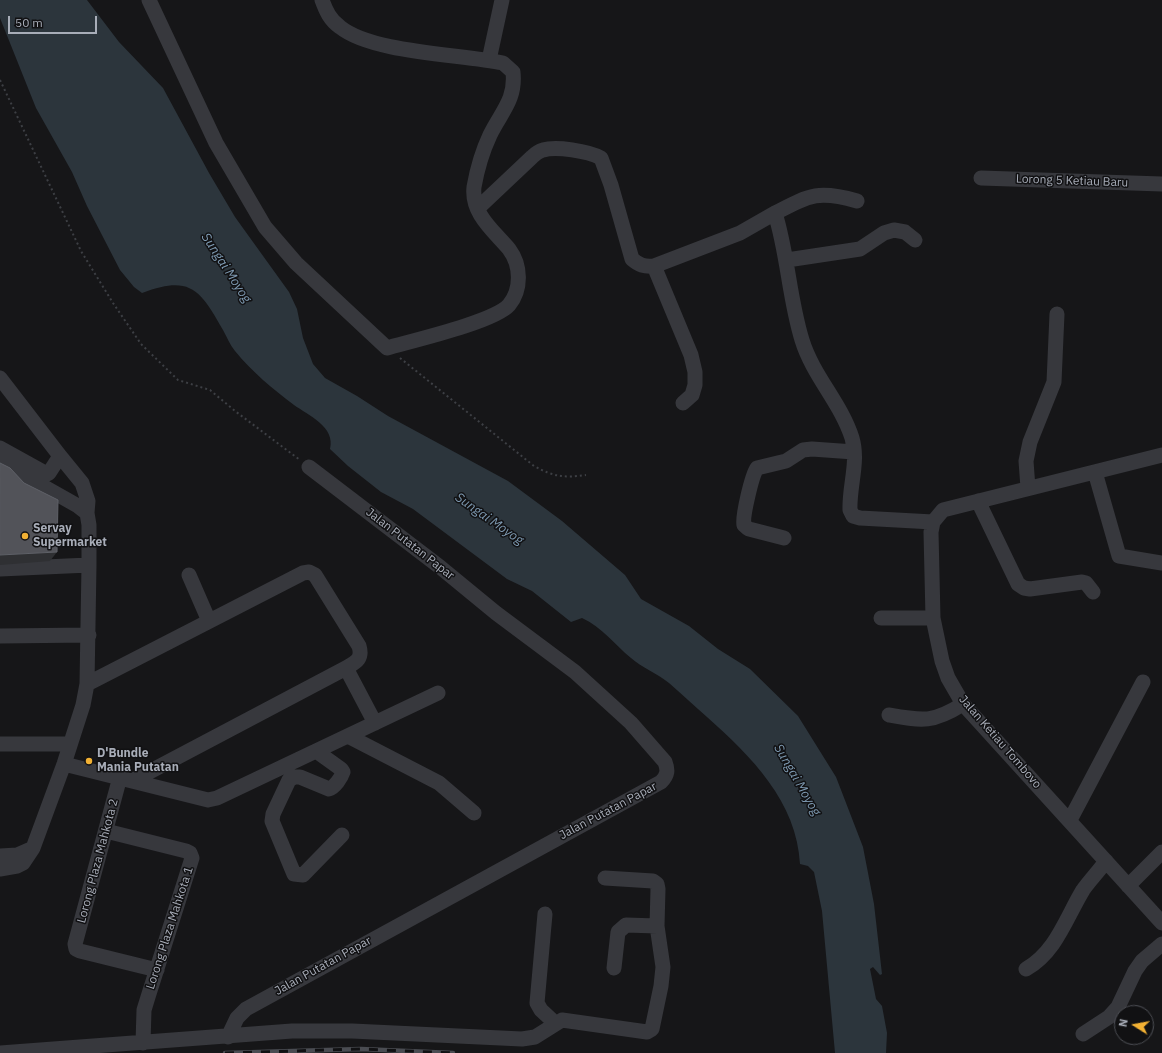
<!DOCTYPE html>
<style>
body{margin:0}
#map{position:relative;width:1162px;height:1053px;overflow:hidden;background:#161618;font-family:"IBM Plex Sans",sans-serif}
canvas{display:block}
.north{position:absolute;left:1114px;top:1005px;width:40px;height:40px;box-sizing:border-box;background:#111113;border:1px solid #4d4f55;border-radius:50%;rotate:281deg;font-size:11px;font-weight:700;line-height:16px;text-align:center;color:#a8adb8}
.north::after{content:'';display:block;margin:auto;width:14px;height:18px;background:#f2b134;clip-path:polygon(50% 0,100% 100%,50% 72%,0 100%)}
.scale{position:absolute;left:8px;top:16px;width:89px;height:18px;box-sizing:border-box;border:2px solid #a8adb8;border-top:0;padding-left:5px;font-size:12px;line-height:14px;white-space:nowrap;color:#a8adb8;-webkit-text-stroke:3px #111113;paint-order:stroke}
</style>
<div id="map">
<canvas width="1162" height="1053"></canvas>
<div class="north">N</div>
<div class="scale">50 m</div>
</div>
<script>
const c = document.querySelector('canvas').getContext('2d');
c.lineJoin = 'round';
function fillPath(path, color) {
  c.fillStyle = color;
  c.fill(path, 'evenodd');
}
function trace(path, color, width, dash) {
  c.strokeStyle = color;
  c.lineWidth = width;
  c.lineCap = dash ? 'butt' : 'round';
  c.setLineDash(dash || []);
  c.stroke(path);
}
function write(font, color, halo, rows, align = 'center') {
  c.font = font + ' "IBM Plex Sans",sans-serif';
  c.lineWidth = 3;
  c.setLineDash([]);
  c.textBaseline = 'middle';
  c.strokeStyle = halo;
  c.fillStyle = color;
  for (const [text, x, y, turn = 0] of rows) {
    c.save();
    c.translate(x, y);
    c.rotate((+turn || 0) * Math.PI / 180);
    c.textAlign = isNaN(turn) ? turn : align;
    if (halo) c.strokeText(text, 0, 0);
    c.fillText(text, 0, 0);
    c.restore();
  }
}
const water = new Path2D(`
 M 0,0 L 87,0 L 119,42 L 163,88 L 209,173 L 235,217 L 289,292 L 297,309 L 303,338 L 313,364 L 325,378 L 357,396 L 388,416 L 508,481 L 562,521 L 625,575 L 641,599 L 689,626 L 718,649 L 750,669 L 798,716 L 836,777 L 863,847 L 874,904 L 882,974 L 880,975 L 873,967 L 870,969 L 876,999 L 882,1006 L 887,1033 L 886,1053 L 835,1053 L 822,911 L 814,872 L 808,866 L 800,864 C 797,802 751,756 707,717 C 694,706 682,694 669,683 C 658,674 641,667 631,658 C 615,645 602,627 582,618 L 571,622 L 532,591 L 507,579 L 413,509 L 381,492 L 348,466 L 330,449 C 336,427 308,415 294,405 C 273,389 252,372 235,351 C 230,345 227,337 223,330 C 200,289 190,275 142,293 L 134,287 L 120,270 L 87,206 L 72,172 L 36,108 L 0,18 Z`);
const path = new Path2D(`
 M 0,80 L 81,251 L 113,303 L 141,344 L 178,380 L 210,390 L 235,411 L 300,460
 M 400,358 L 534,466 C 554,477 564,478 586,475`);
const minor = new Path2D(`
 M 149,0 L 216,143 L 265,227 L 296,263 L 387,348 C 411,341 494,322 509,305 C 522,289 521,265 509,249 C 494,231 471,214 474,187 C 477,170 482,152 490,135 C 501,112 516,100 513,72 L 503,63 C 460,54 372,53 340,27 C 330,20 326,11 322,0
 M 489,60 L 502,0
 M 981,178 L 1162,184
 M 478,208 L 532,157 C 535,154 539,151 543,150 C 556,146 588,151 601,158 L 611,185 L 632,259 C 639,265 644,267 654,266 L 740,233 L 775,213 C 788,255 789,298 802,340 C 813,376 841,403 852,438 C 859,462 849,486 850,510 L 853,516 L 860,518 L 933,522
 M 775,213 C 810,195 818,190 857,201
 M 787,260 L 860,249 L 884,233 L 894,230 L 905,232 L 915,240
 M 654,266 L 691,355 L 695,372 L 695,385 L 692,395 L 683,403
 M 0,378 L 60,456 L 49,473 L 47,474 L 0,448
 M 1162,455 L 943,510 L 933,522 L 931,532 L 933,618 L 942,661 L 948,678 L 963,704 L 1162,923
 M 0,462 L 78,506 L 87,513
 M 1095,472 L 1119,556 L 1162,563
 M 1028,488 L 1026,461 L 1030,442 L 1054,382 L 1057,314
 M 978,501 L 1018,584 L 1024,588 L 1030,589 L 1082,582 L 1086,583 L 1093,592
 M 784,538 L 749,529 C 747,528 745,526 744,525 C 742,517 752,475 757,468 L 786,461 L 803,450 L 812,449 L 854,452
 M 0,569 L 89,565
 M 189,575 L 209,621
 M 881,618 L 933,618
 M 0,636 L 89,635
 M 346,668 L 375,723
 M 87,684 L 303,573 L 309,572 L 315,575 L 359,646 C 363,659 356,662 346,668 L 134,780
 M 889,715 C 923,721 933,723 963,704
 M 348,736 L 439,783 L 474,813
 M 0,744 L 70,744
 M 316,751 L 341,769 L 343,772 C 341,778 335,787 329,789 L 300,777 L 294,777 L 289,780 L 273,814 L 272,821 L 294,874 L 303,875 L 342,835
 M 64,764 L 208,800 L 217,798 L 438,693
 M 120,777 L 75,944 L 76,949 L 80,951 L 157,970
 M 1070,820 L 1143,682
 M 106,831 L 186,851 L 190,853 L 192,858 L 148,997 L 144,1010 L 143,1043
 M 0,856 L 17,855 L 33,848
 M 0,869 L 17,866 L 23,863 L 33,848 L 64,764 L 83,705 L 87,684 L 89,565 L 89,525 L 87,513 L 88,501 L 82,483 L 60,456
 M 1128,886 L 1162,852
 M 545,914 L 537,1003 L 541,1010 L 555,1023
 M 614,968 L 618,932 L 626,925 L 657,926
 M 1026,969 C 1056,952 1066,918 1083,890 C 1090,880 1099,871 1106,861
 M 1083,1034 L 1109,1017 L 1118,1007 L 1135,971 L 1142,961 L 1162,944
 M 228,1037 L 237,1018 L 246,1009 L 661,782 C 668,775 668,770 665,762 L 631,723 L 575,672 L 496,613 L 440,567 L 309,467
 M 0,1053 L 292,1031 L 352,1031 L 522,1039 L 535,1037 L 562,1020 L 647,1032 L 652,1029 L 661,986 L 663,967 L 657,926 L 658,889 L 657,884 L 653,881 L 605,878`);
const rail = new Path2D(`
 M 225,1053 L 361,1049 L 453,1053`);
const shadedWall = new Path2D(`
 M 57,552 L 50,561 L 0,565 L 0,555 Z`);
const building = new Path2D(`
 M 0,463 L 10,468 L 24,483 L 58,500 L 57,552 L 0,555 Z`);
const markers = [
 [25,536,4,"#f2b134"],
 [89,761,4,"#f2b134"]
];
const streetNames = [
 ["Lorong 5 Ketiau Baru",1072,181,2],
 ["Jalan Putatan Papar",410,544,38],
 ["Jalan Ketiau Tombovo",1000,742,49],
 ["Jalan Putatan Papar",608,811,-28],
 ["Lorong Plaza Mahkota 2",98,861,-75],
 ["Lorong Plaza Mahkota 1",170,928,-72],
 ["Jalan Putatan Papar",323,966,-29]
];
const poiNames = [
 ["Servay",33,529],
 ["Supermarket",33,543],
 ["D'Bundle",97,754],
 ["Mania Putatan",97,768]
];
const waterNames = [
 ["Sungai Moyog",226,268,57],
 ["Sungai Moyog",489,519,35],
 ["Sungai Moyog",797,780,60]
];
fillPath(water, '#2c353c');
trace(path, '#3d3f44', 2, [2, 3]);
trace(minor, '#37383d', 15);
trace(rail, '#4a4c52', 4.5);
trace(rail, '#111113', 3, [9]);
fillPath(shadedWall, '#2f3033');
fillPath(building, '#525359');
trace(building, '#5f6168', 1);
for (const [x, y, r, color] of markers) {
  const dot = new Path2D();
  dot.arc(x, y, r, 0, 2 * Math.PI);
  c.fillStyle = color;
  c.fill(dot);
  trace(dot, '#111113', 1.5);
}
write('12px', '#a8adb8', '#111113', streetNames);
write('bold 12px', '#a8adb8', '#111113', poiNames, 'left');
write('italic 13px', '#7f9bb3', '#111113', waterNames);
</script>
